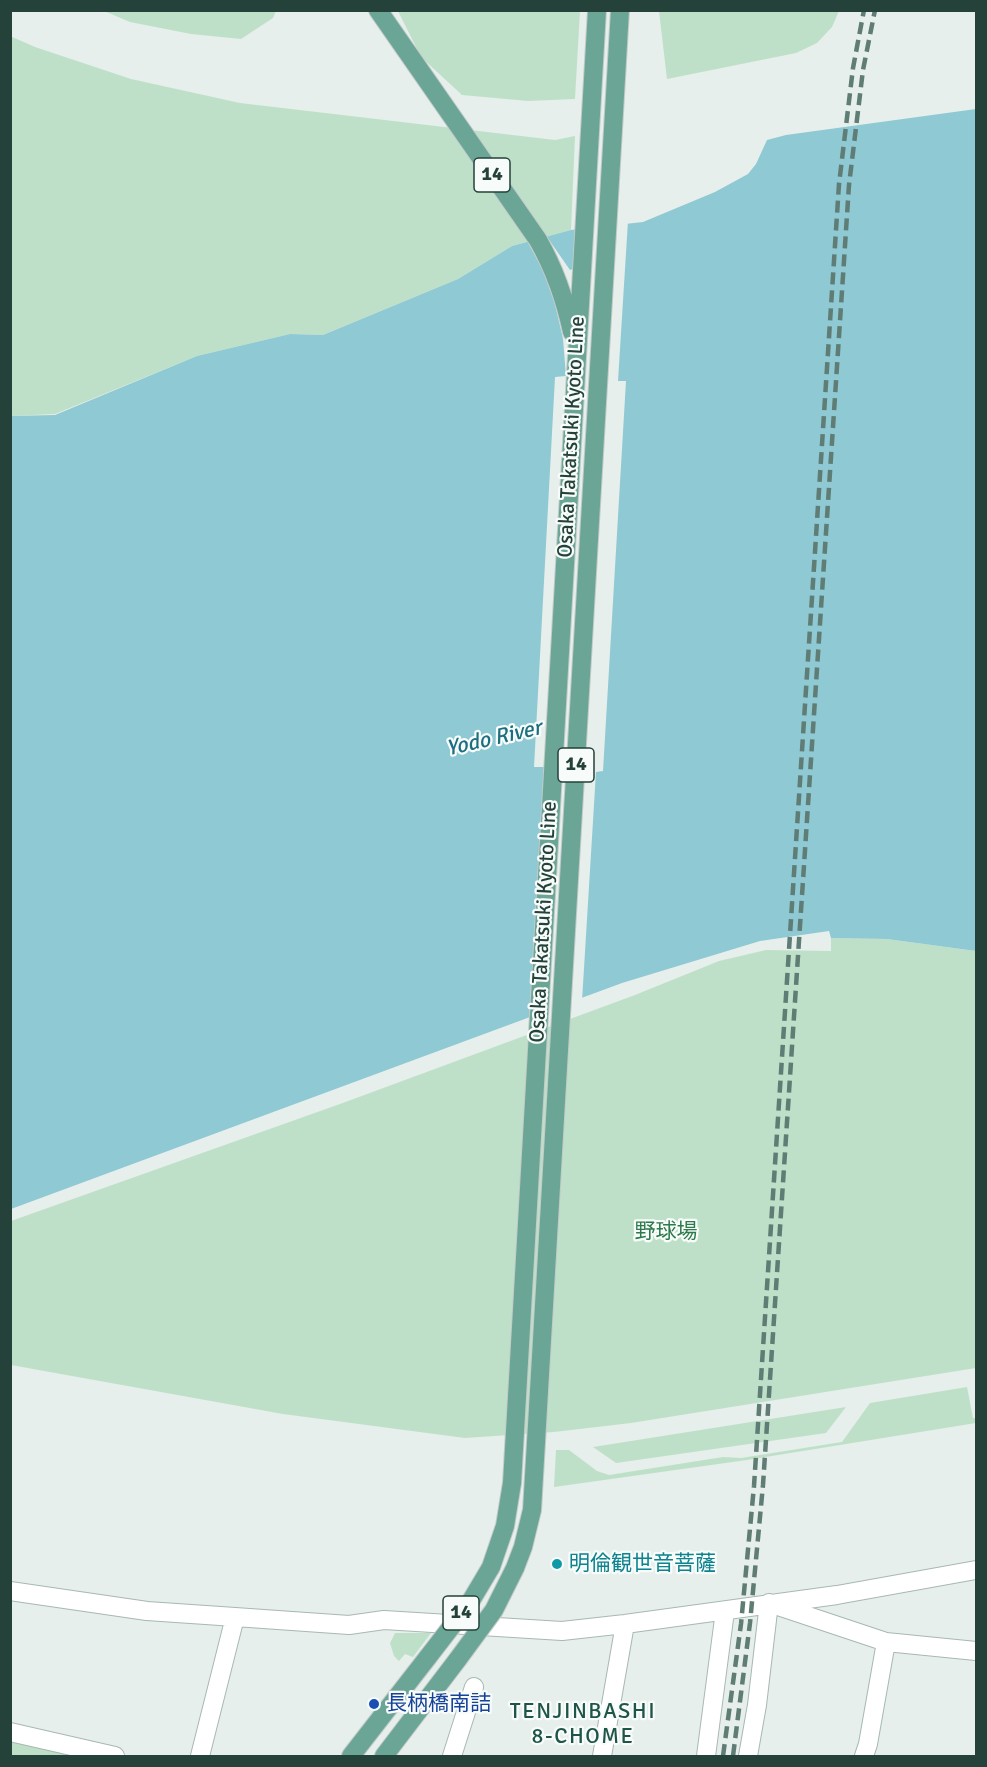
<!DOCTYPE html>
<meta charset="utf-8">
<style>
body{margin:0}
#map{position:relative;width:987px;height:1767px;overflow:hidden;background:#e6efeb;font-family:Signika,sans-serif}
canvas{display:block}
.frame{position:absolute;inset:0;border:12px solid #24423a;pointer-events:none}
</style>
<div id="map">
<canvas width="987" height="1767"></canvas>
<div class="frame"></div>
</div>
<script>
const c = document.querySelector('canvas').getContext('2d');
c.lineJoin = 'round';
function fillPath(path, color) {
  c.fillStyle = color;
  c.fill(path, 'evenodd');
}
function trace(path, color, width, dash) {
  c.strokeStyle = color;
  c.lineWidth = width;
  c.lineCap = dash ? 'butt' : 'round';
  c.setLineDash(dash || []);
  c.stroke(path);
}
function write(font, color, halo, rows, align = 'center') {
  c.font = font + ' Signika,"Noto Sans JP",sans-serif';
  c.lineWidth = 4.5;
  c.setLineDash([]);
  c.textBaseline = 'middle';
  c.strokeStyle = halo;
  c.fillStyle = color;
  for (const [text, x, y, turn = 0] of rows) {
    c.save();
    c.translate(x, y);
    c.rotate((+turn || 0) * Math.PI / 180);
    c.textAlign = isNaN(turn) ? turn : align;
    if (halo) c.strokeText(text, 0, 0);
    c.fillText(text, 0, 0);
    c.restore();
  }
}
const green = new Path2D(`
 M 104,11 L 276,11 L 273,18 L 241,39 L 191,34 L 130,22 Z
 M 398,11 L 580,11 L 575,99 L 528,101 L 462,95 L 421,57 Z
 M 659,11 L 659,10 L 839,11 L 832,27 L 817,43 L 796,53 L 667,79 Z
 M 10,36 L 35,47 L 131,79 L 240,103 L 555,140 L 575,136 L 571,230 L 512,246 L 458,279 L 323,335 L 290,334 L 197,356 L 55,414 L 11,416 Z
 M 831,938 L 887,939 L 976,951 L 976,1368 L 631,1423 L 554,1432 L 465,1438 L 283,1414 L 11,1365 L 11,1221 L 340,1104 L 635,995 L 719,961 L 766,950 L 831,951 Z
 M 967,1387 L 973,1418 L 976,1418 L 976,1423 L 747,1460 L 554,1487 L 556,1450 L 569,1450 L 597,1471 L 609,1475 L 723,1457 L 741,1458 L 842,1442 L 870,1403 Z
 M 846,1407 L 826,1433 L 616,1463 L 593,1447 Z
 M 395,1633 L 431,1633 L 413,1657 L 405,1654 L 399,1661 L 394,1656 L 390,1643 Z
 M 11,1740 L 64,1753 L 64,1756 L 11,1756 Z`);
const water = new Path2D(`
 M 976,109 L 976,951 L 887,939 L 831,938 L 829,931 L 760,941 L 622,983 L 11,1209 L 11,416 L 55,415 L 197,356 L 290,334 L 323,335 L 458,279 L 512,246 L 571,230 L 643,222 L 715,192 L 748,174 L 756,164 L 767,140 L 786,135 Z`);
const pier = new Path2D(`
 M 628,221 L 618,381 L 626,381 L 603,771 L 596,772 L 582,1001 L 529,1020 L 544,767 L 534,767 L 555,377 L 566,376 L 563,339 L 555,304 L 543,270 L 526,239 L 545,234 L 570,270 L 573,269 L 576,227 Z`);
const minor = new Path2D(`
 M 10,1591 L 147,1611 L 235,1617 L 349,1625 L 384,1620 L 562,1631 L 625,1624 L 837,1595 L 976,1570
 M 10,1732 L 115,1756
 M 200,1756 L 235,1617
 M 452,1756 L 474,1687
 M 602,1756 L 625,1624
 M 706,1756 L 725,1611
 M 748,1756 L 757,1705 L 769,1603 L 886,1642 L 976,1651
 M 864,1756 L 868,1744 L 886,1642`);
const major = new Path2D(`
 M 378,10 L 538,240 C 555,270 565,299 572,332
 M 491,1567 L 505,1526 L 512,1483 L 597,10
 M 515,1568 L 523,1547 L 532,1510 L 620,10
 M 351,1756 L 428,1657
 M 384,1756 L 458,1659`);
const rail = new Path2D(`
 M 723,1756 L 741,1624 L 754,1486 L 839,184 L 853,68 L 864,10
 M 733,1756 L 750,1623 L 763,1485 L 849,185 L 863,70 L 875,10`);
const majorBridge = new Path2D(`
 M 428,1657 L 469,1604 L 491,1567
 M 458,1659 L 494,1610 L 515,1568`);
const markers = [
 [557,1564,6,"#0f9aa8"],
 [374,1704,6,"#1a4fb4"]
];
const shields = [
 [492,175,36],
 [576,765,36],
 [461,1613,36]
];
const shieldNames = [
 ["14",492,175],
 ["14",576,765],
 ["14",461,1613]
];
const streetNames = [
 ["Osaka Takatsuki Kyoto Line",572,437,-87],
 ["Osaka Takatsuki Kyoto Line",544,922,-87]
];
const parkNames = [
 ["野球場",666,1232]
];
const cultureNames = [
 ["明倫観世音菩薩",569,1564]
];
const transitNames = [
 ["長柄橋南詰",386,1704]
];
const waterNames = [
 ["Yodo River",494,739,-13]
];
const neighbourhoodNames = [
 ["TENJINBASHI",583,1712],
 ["8-CHOME",583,1737]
];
fillPath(green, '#bfe0c8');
fillPath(water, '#8ec9d4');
fillPath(pier, '#e6efeb');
trace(minor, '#a8b8b2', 20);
trace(major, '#c2cac8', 20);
trace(minor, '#fff', 18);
trace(major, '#6aa596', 18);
trace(rail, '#5f7d75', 4.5, [12, 6]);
trace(majorBridge, '#c2cac8', 20, []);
trace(majorBridge, '#6aa596', 18);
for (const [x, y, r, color] of markers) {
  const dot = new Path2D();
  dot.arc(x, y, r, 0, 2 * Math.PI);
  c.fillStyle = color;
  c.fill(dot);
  trace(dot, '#f7fbf9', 2);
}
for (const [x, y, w] of shields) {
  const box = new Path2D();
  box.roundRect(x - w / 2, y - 17, w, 34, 4.5);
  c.fillStyle = '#f7fbf9';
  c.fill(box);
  trace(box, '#24423a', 1.5);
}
write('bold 20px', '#24423a', null, shieldNames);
write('21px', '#24423a', '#f7fbf9', streetNames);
write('21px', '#2d7a4b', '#f7fbf9', parkNames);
write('21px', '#0d838f', '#f7fbf9', cultureNames, 'left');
write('21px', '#164399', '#f7fbf9', transitNames, 'left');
write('italic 22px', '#1c6f80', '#f7fbf9', waterNames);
c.letterSpacing = '1.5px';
write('22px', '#1f5548', '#f7fbf9', neighbourhoodNames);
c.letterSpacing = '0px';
</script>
